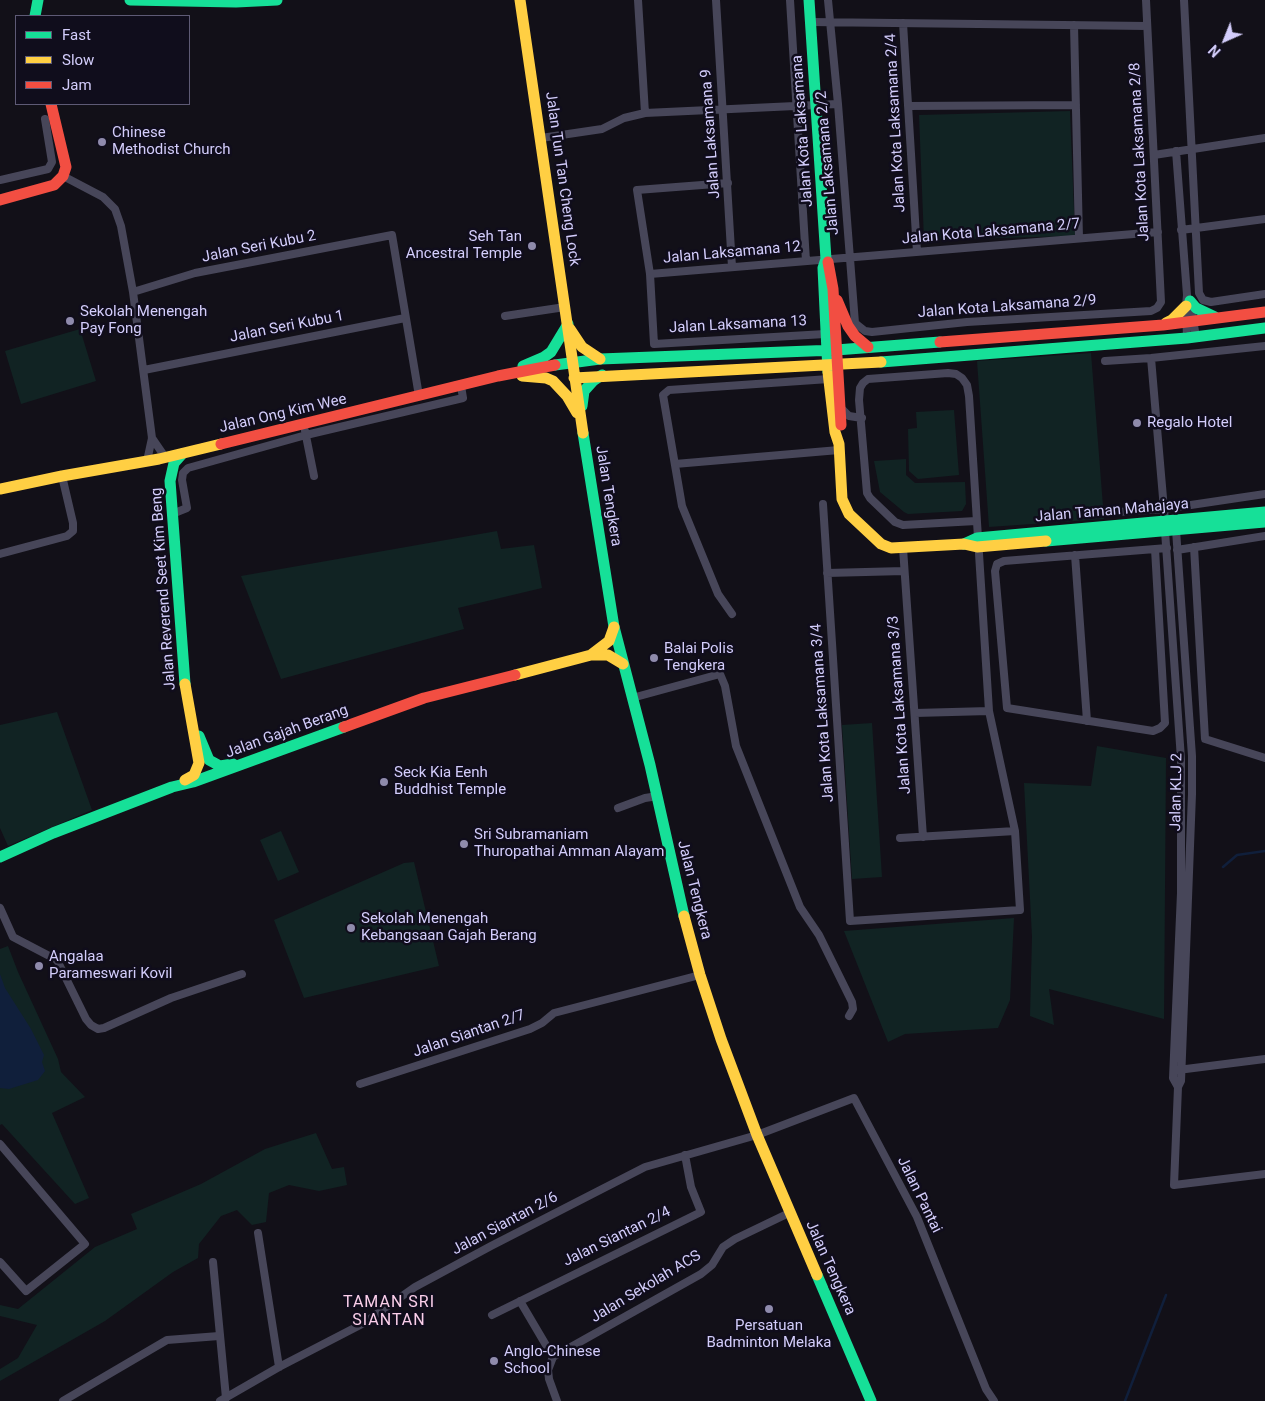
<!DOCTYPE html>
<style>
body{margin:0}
#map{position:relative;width:1265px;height:1401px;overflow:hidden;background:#121018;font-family:Roboto,sans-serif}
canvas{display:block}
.legend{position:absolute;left:15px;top:15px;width:175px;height:90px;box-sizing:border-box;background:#100d1c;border:1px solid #5e5a75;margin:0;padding:6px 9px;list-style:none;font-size:15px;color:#d3cdfb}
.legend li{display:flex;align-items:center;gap:10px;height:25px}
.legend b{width:25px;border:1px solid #5e5a75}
.north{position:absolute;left:1200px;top:15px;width:50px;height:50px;-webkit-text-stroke:4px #100d1c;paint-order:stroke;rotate:224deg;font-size:14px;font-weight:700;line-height:20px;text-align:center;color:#d3cdfb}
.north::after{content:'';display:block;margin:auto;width:18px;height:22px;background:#d3cdfb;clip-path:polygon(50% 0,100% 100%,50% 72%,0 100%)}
</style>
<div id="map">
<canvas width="1265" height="1401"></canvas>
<ul class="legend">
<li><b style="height:6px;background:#16e098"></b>Fast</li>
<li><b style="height:6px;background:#ffcf43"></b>Slow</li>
<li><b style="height:6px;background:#f24e42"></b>Jam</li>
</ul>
<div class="north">N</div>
</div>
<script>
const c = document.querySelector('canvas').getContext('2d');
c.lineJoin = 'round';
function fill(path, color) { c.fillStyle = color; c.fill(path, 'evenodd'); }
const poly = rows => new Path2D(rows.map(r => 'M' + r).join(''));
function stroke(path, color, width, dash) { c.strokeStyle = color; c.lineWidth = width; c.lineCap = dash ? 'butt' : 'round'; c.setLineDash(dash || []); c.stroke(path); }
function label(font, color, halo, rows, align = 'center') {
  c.font = font + ' Roboto,sans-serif'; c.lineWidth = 5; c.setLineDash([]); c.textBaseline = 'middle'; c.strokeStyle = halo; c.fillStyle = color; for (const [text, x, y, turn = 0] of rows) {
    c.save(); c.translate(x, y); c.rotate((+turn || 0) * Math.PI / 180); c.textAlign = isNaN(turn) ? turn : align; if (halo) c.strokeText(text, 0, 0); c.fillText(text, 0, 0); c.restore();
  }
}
fill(poly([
 [1070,111,1075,236,924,240,919,115],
 [80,329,96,381,21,404,5,351],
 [1091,353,1104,519,989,527,977,361],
 [954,410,959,475,918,479,909,471,908,429,917,428,916,412],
 [906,459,906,475,915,483,965,482,966,504,962,511,908,514,904,512,880,492,874,461],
 [497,531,501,549,534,545,542,588,458,608,464,629,281,679,241,576],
 [57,712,92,810,8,846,0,828,0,725],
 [872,723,882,877,852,879,842,725],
 [1097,746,1166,758,1164,1019,1049,989,1054,1025,1030,1016,1032,937,1024,783,1091,786],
 [281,831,299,872,278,881,260,840],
 [414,862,439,966,304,998,274,920,404,863],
 [1014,918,1010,1000,998,1028,905,1034,888,1042,844,931],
 [8,946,18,972,58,1059,61,1072,85,1097,52,1113,89,1198,75,1204,2,1124,0,1125,0,949],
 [316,1133,332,1169,344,1167,347,1185,319,1191,289,1185,269,1193,266,1222,252,1225,237,1210,221,1216,199,1244,198,1258,173,1272,105,1321,0,1381,0,1369,18,1358,37,1325,0,1316,0,1305,18,1309,95,1247,137,1229,131,1214,201,1184,265,1149]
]), '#112323');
fill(poly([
 [0,974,5,988,31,1029,44,1055,42,1062,45,1071,38,1080,9,1089,0,1088]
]), '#101f3b');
stroke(poly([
 [1223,867,1237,855,1265,851],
 [1125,1401,1166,1295]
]), '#101f3b', 2.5);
stroke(poly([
 [638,0,645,113],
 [716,0,732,267],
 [790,0,806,261],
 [828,0,838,104,855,323,865,331,872,332,967,322,1151,311,1157,308,1161,302,1146,0],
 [1184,0,1199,293,1203,300,1211,302,1265,294],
 [810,22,1147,26],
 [903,23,917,252],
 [1074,25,1079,238],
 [908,106,1076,105],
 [541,138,602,129,624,118,645,113,838,104],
 [1176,151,1187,295,1186,306,1187,338],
 [1154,155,1265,138],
 [63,176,103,197,115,209,121,226,133,292,152,438,147,461],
 [0,180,48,169,52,162,45,119],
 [728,183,637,190,650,274,654,344,825,334],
 [1181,230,1265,219],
 [650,274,1158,232],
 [133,292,195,273,392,235,419,396],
 [1190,302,1196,337],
 [505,316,565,307],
 [1151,358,1165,521],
 [1105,361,1151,358,1265,346],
 [144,370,405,318],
 [841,408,849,416,862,418],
 [305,431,314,476],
 [152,438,165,457],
 [675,464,839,450],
 [823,504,850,921,1020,910,1015,831,989,711,969,396,967,385,962,378,956,374,948,373,868,379,863,383,860,388,859,400,867,493,870,498,895,522,903,525,976,521],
 [1118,512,1164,509,1265,494],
 [172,514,187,508,182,480,183,473,188,468,306,435,463,398,461,386],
 [1168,527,1165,531,1181,759,1181,893,1173,1078,1178,1087],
 [1172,528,1176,530,1192,756,1192,794,1181,1081,1178,1087,1174,1185,1265,1174],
 [1194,547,1205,739,1265,758],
 [903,548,923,837],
 [1155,549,1165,723,1160,728,1153,731,1007,708,995,571,997,564,1004,561,1155,549,1167,548],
 [1177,550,1265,536],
 [0,554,67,536,73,531,73,523,62,476],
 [1075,555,1087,721],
 [827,573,904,571],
 [732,614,718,594,682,506,663,395,669,390,829,379],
 [632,698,720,674,725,686,736,746,800,907,819,935,852,1002,853,1009,849,1016],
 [915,713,989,711],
 [618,808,645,798,658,796],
 [900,838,1015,831],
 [0,908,13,937,57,960,86,1019,91,1025,98,1029,104,1028,171,998,242,974],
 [1178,1070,1265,1059],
 [360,1084,530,1029,542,1023,554,1013,700,975],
 [0,1144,85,1244,26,1291,0,1262],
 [258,1233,279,1367],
 [213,1262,226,1398],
 [520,1301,553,1357],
 [492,1315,701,1212,691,1187,685,1155],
 [63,1401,167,1340,219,1336],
 [220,1401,279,1367,364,1323,415,1287,491,1246,645,1167,757,1135,854,1098,917,1217,986,1389,994,1401],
 [557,1401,549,1379,548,1370,553,1357,701,1274,712,1265,723,1247,735,1239,789,1213]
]), '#474659', 8);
stroke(poly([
 [130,0,236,2,277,0],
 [809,0,826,259,823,268,828,372],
 [35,16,38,0],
 [1190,301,1196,308,1215,317],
 [881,362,1187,338,1265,328],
 [555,365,600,359,836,350,940,342],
 [523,366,544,357,551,352,568,324],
 [582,406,584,391,593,381,602,375],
 [583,433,614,627,650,765,684,916],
 [182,454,174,463,170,481,185,684],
 [1046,541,1265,522],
 [964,544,977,538,1265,512],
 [199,736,209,760,220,766,233,764],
 [0,857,53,833,172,787,193,782,344,727],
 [817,1275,871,1401]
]), '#16e098', 11);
stroke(poly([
 [520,0,583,433],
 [1166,323,1172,320,1186,306],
 [570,329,582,347,600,359],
 [828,372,835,432,839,444,842,499,849,514,881,544,891,548,964,544,977,547,1046,541],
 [522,376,546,378,553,381,567,396,577,413],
 [574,378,881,362],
 [0,489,62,476,159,459,221,444],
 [592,654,609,641,614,627],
 [515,675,591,655,608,655,623,664],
 [185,684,199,763,194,775,185,780],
 [684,916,700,975,721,1039,757,1135,817,1275]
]), '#ffcf43', 11);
stroke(poly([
 [0,200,54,185,63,176,66,167,51,104],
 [828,262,833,289,841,425],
 [837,300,848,326,855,336,868,347],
 [940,342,1163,325,1265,312],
 [221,444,498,376,555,365],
 [344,727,424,698,515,675]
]), '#f24e42', 11);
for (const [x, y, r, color] of [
 [102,142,5,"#8f8bac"],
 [532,246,5,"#8f8bac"],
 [70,321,5,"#8f8bac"],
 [1137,423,5,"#8f8bac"],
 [654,658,5,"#8f8bac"],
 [384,782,5,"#8f8bac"],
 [464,844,5,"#8f8bac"],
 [351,928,5,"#8f8bac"],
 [39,966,5,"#8f8bac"],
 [769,1309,5,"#8f8bac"],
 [494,1361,5,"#8f8bac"]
]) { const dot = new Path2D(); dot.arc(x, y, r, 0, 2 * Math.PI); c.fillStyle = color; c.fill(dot); stroke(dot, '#100d1c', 2); }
label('15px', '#d3cdfb', '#100d1c', [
 ["Jalan Kota Laksamana 2/4",896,123,-93],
 ["Jalan Kota Laksamana",803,131,-94],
 ["Jalan Laksamana 9",711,134,-94],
 ["Jalan Kota Laksamana 2/8",1140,152,-93],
 ["Jalan Laksamana 2/2",828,163,-95],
 ["Jalan Tun Tan Cheng Lock",562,179,82],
 ["Jalan Kota Laksamana 2/7",991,232,-5],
 ["Jalan Seri Kubu 2",259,247,-11],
 ["Jalan Laksamana 12",732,253,-5],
 ["Jalan Kota Laksamana 2/9",1007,307,-4],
 ["Jalan Laksamana 13",738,325,-3],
 ["Jalan Seri Kubu 1",287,327,-11],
 ["Jalan Ong Kim Wee",283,414,-13],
 ["Jalan Tengkera",608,496,81],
 ["Jalan Taman Mahajaya",1112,511,-5],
 ["Jalan Reverend Seet Kim Beng",164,589,-94],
 ["Jalan Kota Laksamana 3/3",900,705,-94],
 ["Jalan Kota Laksamana 3/4",823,713,-94],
 ["Jalan Gajah Berang",287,732,-20],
 ["Jalan KLJ 2",1177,792,-89],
 ["Jalan Tengkera",694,890,76],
 ["Jalan Siantan 2/7",469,1034,-19],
 ["Jalan Pantai",919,1195,64],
 ["Jalan Siantan 2/6",505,1224,-28],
 ["Jalan Siantan 2/4",617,1237,-26],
 ["Jalan Tengkera",830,1268,66],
 ["Jalan Sekolah ACS",646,1287,-31]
]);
label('15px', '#d3cdfb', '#100d1c', [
 ["Chinese",112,133],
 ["Methodist Church",112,150],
 ["Seh Tan",522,237,"right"],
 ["Ancestral Temple",522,254,"right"],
 ["Sekolah Menengah",80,312],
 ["Pay Fong",80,329],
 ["Regalo Hotel",1147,423],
 ["Balai Polis",664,649],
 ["Tengkera",664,666],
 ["Seck Kia Eenh",394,773],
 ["Buddhist Temple",394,790],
 ["Sri Subramaniam",474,835],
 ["Thuropathai Amman Alayam",474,852],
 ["Sekolah Menengah",361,919],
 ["Kebangsaan Gajah Berang",361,936],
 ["Angalaa",49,957],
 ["Parameswari Kovil",49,974],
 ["Persatuan",769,1326,"center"],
 ["Badminton Melaka",769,1343,"center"],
 ["Anglo-Chinese",504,1352],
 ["School",504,1369]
], 'left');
c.letterSpacing = '1px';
label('16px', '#fbcfea', '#100d1c', [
 ["TAMAN SRI",389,1303],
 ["SIANTAN",389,1321]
]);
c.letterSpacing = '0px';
</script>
